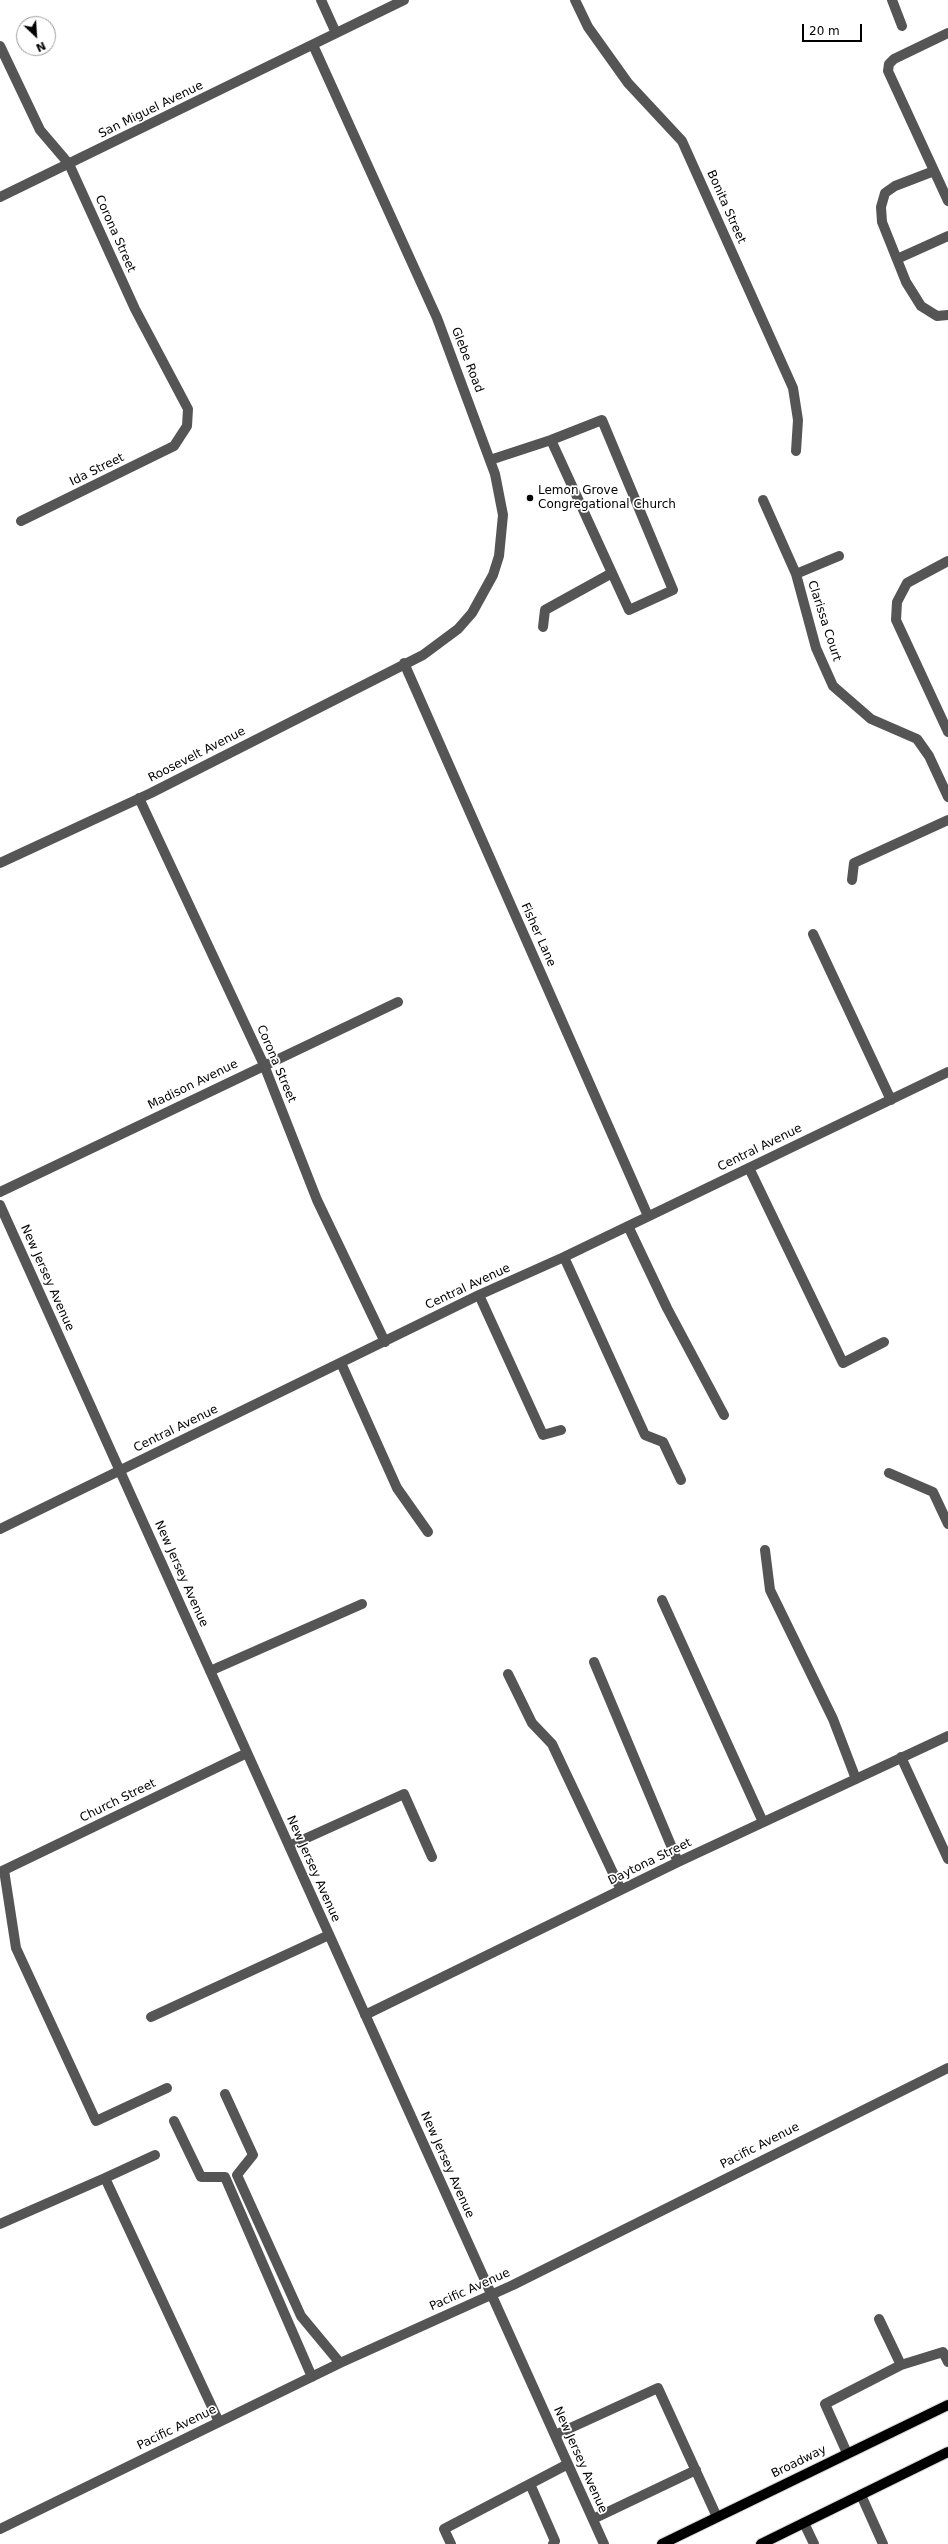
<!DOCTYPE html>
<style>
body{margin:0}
#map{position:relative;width:948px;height:2544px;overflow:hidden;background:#fff;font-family:"DejaVu Sans",sans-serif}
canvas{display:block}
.north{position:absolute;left:16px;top:16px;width:40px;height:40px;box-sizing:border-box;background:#fff;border:1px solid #999;border-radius:50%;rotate:155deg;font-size:11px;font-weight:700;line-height:16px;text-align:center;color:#000}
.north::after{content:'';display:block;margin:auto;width:14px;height:18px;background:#000;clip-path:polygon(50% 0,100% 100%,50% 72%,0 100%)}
.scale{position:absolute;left:802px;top:24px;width:60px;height:18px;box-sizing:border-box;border:2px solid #000;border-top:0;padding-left:5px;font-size:12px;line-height:14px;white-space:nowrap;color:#000;-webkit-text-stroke:3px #fff;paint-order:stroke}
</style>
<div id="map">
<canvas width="948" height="2544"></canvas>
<div class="north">N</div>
<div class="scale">20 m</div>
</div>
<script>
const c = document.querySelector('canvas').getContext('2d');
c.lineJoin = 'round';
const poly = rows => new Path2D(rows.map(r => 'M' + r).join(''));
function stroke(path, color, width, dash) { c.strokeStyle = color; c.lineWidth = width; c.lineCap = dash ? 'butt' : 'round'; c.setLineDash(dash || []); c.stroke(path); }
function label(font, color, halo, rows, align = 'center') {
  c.font = font + ' "DejaVu Sans",sans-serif'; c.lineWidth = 3.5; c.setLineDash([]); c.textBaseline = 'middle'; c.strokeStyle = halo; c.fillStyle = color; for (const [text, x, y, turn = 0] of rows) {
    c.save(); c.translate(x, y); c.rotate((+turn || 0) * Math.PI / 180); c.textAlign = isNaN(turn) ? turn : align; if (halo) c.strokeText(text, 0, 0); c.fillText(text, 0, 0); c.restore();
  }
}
const major = poly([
 [662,2544,948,2405],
 [761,2544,948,2452]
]);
stroke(major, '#dbdbdb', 12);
stroke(poly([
 [321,0,336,33],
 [575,0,588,27,628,83,682,141,793,388,798,420,796,451],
 [892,0,902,26],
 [948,33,894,59,889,64,888,71,948,201],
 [0,46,40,130,69,164,135,309,188,409,187,426,174,446,21,521],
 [934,171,895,186,885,193,881,207,882,222,906,282,921,306,937,316,948,315],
 [0,197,404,0],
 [897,259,948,236],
 [490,460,551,440,602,420,673,590,629,610,551,440],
 [763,500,796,574,816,648,833,686,871,719,917,739,929,756,948,797],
 [948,561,907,583,897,602,896,620,948,732],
 [796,574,839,556],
 [543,627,545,610,612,573],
 [404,663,648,1216],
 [139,798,264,1065,317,1200,385,1342],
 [0,863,151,793,423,655,458,629,472,613,493,575,499,556,503,515,495,474,437,318,313,45],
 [852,880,854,863,948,820],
 [813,934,891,1100],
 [749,1168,843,1363,884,1342],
 [0,1192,398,1002],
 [0,1205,604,2544],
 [628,1226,667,1308,724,1415],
 [564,1257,645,1435,663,1442,681,1480],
 [479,1295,543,1435,561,1430],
 [341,1363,397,1488,428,1532],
 [889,1473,933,1492,948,1524],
 [0,1529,479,1295,564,1257,948,1072],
 [765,1550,770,1590,833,1719,856,1779],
 [662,1600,763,1822],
 [594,1662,678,1862],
 [210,1671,362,1604],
 [508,1674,532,1723,552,1744,621,1890],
 [901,1757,948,1859],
 [289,1846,404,1794,432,1857],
 [4,1870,16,1948,96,2121,167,2088],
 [0,1872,247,1753],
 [365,2015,678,1862,948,1736],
 [151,2017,329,1935],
 [225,2094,253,2155,237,2175,301,2316,340,2363],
 [174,2121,201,2177,225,2177,312,2377],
 [105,2178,155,2155],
 [0,2224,105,2178,219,2422],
 [879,2319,901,2365],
 [555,2435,658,2388,717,2517],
 [847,2453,825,2404,901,2365,943,2352,948,2362],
 [530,2484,555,2541,553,2544],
 [861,2495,883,2544],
 [593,2519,696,2470],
 [804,2523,814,2544],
 [0,2529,340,2363,513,2285,948,2068],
 [451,2544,444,2529,568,2464]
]), '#555', 10);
stroke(major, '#000', 10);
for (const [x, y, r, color] of [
 [530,498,4,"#000"]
]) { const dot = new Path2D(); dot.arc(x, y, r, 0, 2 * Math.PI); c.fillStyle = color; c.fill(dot); stroke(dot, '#fff', 1.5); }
label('12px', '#000', '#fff', [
 ["San Miguel Avenue",151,110,-26],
 ["Bonita Street",726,207,66],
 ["Corona Street",115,234,66],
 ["Glebe Road",467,360,69],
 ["Ida Street",97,470,-26],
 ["Clarissa Court",824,621,72],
 ["Roosevelt Avenue",197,755,-27],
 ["Fisher Lane",538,935,66],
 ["Corona Street",276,1064,67],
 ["Madison Avenue",193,1085,-26],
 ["Central Avenue",760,1148,-26],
 ["New Jersey Avenue",47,1278,66],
 ["Central Avenue",468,1287,-25],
 ["Central Avenue",176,1429,-26],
 ["New Jersey Avenue",181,1574,66],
 ["Church Street",118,1801,-26],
 ["Daytona Street",650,1862,-26],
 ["New Jersey Avenue",313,1869,66],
 ["Pacific Avenue",760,2146,-27],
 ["New Jersey Avenue",447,2165,66],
 ["Pacific Avenue",470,2290,-24],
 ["Pacific Avenue",177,2428,-26],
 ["New Jersey Avenue",580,2460,66],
 ["Broadway",799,2462,-26]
]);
label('12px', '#000', '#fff', [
 ["Lemon Grove",538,491],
 ["Congregational Church",538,505]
], 'left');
</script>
